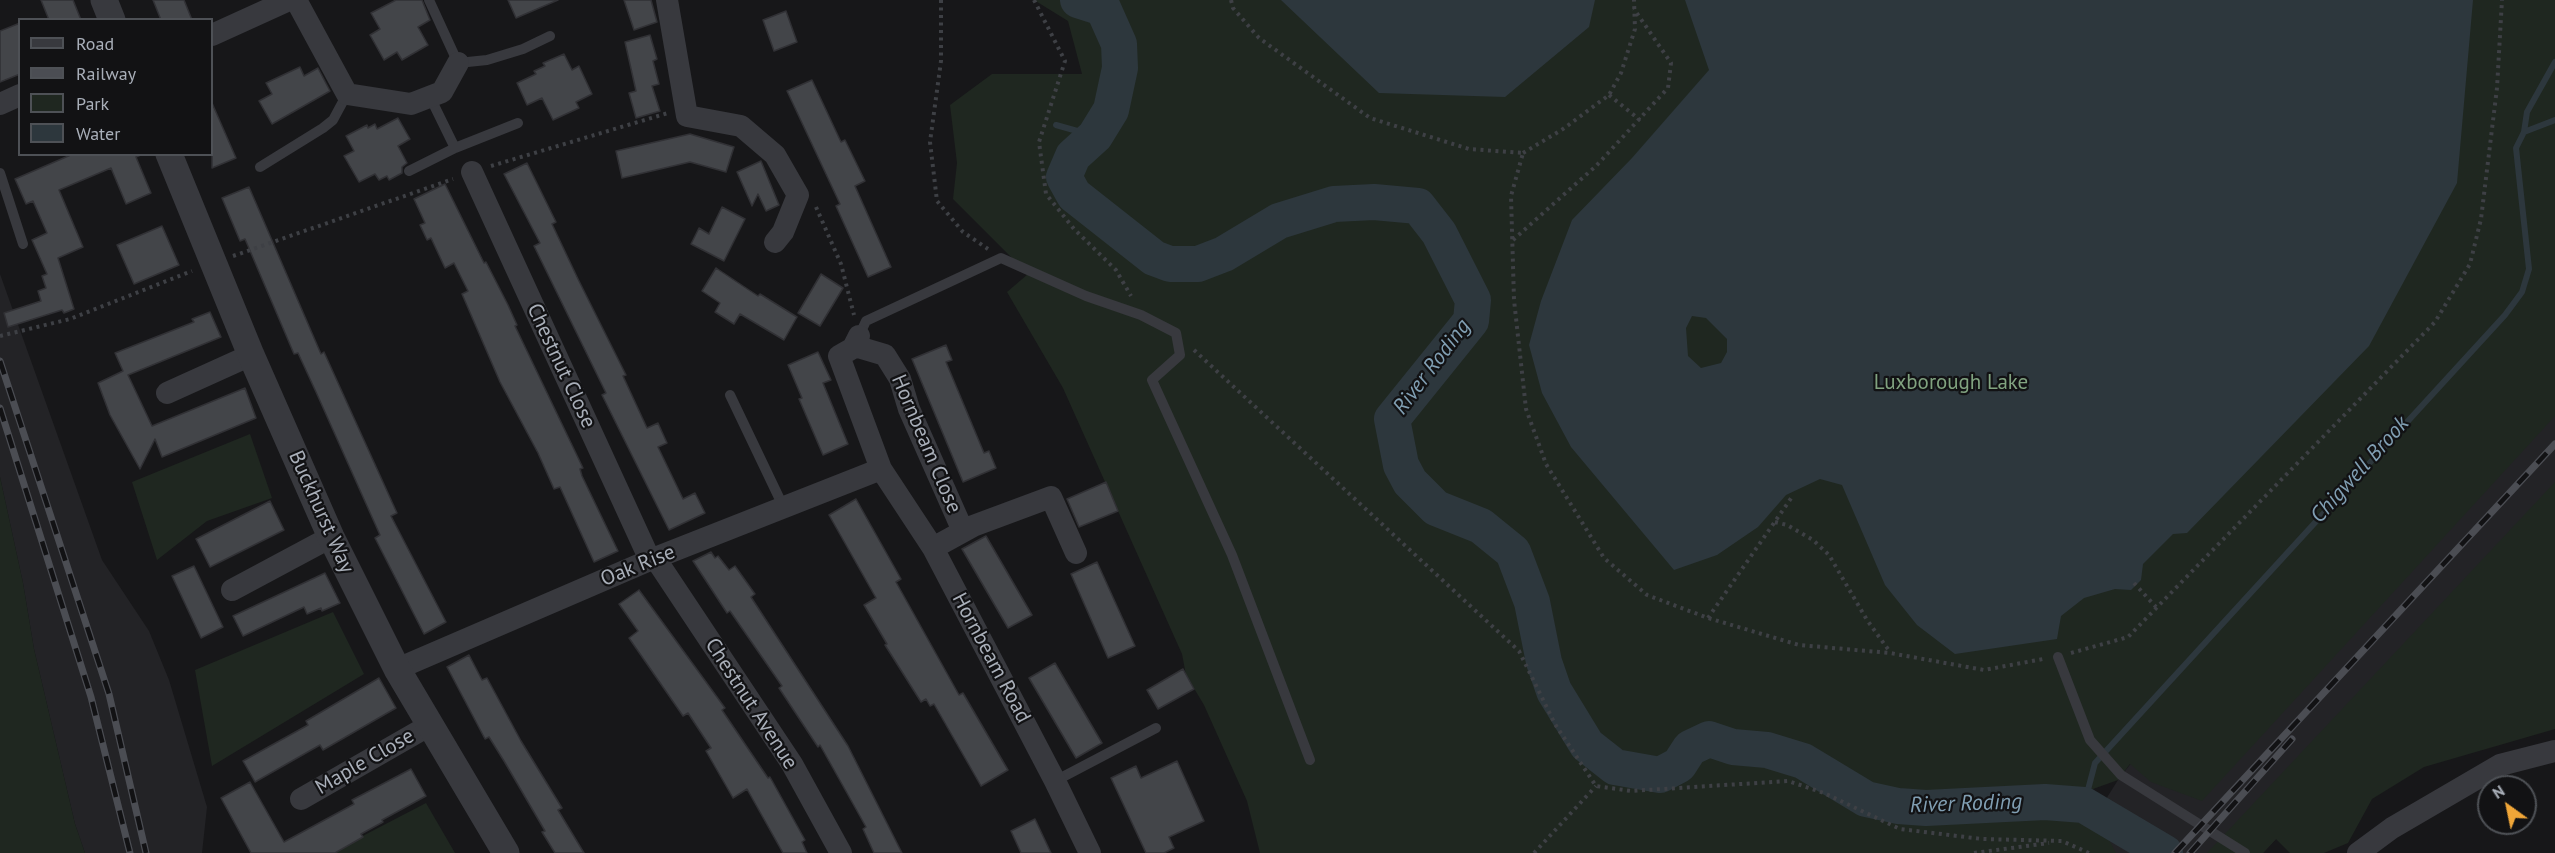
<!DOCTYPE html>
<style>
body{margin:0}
#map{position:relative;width:2555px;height:853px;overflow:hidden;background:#171719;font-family:"PT Sans",sans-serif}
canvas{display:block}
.legend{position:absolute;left:18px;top:18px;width:195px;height:138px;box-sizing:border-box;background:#121214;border:2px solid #4e5156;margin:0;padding:8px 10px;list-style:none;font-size:18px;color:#a9afb9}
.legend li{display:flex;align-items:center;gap:12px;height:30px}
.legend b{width:30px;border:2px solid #4e5156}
.north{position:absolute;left:2477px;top:775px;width:60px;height:60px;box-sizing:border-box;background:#121214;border:2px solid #4e5156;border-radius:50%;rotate:327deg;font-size:16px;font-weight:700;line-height:24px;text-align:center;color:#a9afb9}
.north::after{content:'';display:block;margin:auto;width:21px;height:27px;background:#f0a638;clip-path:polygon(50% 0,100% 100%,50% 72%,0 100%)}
</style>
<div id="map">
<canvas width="2555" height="853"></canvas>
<ul class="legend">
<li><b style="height:8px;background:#38393e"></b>Road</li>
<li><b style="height:8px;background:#4b4d53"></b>Railway</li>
<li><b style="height:16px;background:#1f2720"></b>Park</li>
<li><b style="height:16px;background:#2d373d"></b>Water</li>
</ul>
<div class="north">N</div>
</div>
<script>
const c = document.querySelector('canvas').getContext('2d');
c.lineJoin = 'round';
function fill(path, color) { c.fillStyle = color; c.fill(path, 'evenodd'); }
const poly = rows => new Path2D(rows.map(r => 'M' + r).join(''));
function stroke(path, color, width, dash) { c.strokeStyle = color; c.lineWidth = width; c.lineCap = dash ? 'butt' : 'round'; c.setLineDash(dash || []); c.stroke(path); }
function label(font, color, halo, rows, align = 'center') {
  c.font = font + ' "PT Sans",sans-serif'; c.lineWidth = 4.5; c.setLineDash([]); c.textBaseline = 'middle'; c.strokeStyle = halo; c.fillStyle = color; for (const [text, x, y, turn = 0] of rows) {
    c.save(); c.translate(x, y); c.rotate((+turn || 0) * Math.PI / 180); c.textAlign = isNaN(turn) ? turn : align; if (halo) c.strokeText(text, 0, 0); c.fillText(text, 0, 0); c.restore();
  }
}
fill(poly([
 [0,274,102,560,149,631,169,680,207,807,202,853,85,853,75,824,34,649,23,583,0,477],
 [2555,302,2555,612,2276,839,2263,853,2072,853,2118,780,2188,690]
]), '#232326');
fill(poly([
 [1034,0,2555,0,2555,416,2202,801,2151,782,2130,764,2118,780,2093,789,2088,798,2116,853,1260,853,1247,801,1204,705,1186,675,1182,654,1063,388,1007,292,1028,274,953,199,957,163,950,105,992,74,1082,74,1068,21],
 [250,434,272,498,207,521,157,560,132,482],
 [0,477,23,583,34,649,75,824,85,853,0,853],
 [2555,482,2555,729,2424,767,2372,799,2348,843,2324,853,2290,853,2276,839,2263,853,2207,853],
 [333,612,364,674,212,766,195,670],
 [426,803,455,853,330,853]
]), '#1f2720');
fill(poly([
 [1281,0,1595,0,1589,27,1505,97,1379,93],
 [1685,0,2473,0,2457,183,2369,346,2187,533,2173,534,2143,564,2141,580,2131,590,2115,589,2084,598,2061,616,2057,639,1955,654,1917,625,1885,585,1842,485,1820,479,1786,495,1758,527,1717,555,1674,570,1571,447,1542,393,1529,345,1541,301,1572,220,1632,158,1709,70],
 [1692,316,1706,318,1727,339,1727,352,1721,363,1701,368,1688,356,1686,328]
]), '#2d373d');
stroke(poly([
 [1056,125,1095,136],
 [2524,132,2527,112,2555,62],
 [2084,805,2095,763,2505,315,2522,292,2529,269,2516,148,2524,132,2555,120]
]), '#2d373d', 6);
stroke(poly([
 [1078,0,1103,8,1119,44,1120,68,1111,110,1095,136,1073,156,1064,177,1074,195,1154,258,1170,264,1198,264,1224,254,1279,221,1334,204,1374,202,1418,206,1439,233,1473,300,1471,321,1392,419,1401,465,1410,482,1436,508,1481,526,1513,552,1532,602,1544,662,1554,691,1587,745,1615,767,1660,775,1679,765,1690,748,1709,739,1733,747,1767,750,1803,761,1866,799,1898,806,1926,808,2045,802,2084,805,2165,853]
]), '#2d373d', 36);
const building = poly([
 [41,0,73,0,81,20,49,20,41,0],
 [153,0,184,0,192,20,161,20,153,0],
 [396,0,422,0,430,20,418,27,428,45,402,60,397,52,384,60,370,35,380,29,371,13,396,0],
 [508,0,558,0,516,18,508,0],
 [624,0,651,0,657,22,634,30,624,0],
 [786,11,797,42,774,51,763,20,786,11],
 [20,23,20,74,0,82,0,31,20,23],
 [650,35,657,59,653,61,659,84,652,86,660,111,636,118,629,93,636,91,625,42,650,35],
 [564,54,572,70,579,66,592,94,576,102,579,108,553,120,542,98,527,105,517,83,536,74,534,71,545,66,543,63,564,54],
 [300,67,304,76,318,68,330,91,272,124,259,101,272,94,266,83,300,67],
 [812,80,841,142,845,140,865,181,855,186,891,267,868,277,836,206,840,204,787,91,812,80],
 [212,103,236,158,212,168,212,103],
 [398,118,410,139,398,146,407,163,402,167,402,173,389,180,387,176,379,180,375,174,359,182,344,156,354,151,346,136,367,125,368,128,375,124,377,129,398,118],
 [690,134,734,147,726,172,690,162,622,178,616,151,690,134],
 [73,154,143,154,136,157,151,193,126,204,111,168,59,190,83,247,58,258,74,309,64,313,62,310,8,327,4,313,41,301,38,291,46,288,42,276,47,274,32,240,47,233,33,201,26,204,15,179,73,154],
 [761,161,779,205,766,211,758,194,752,206,737,172,761,161],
 [527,163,556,222,552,224,578,279,626,375,623,376,647,428,658,423,667,443,658,447,683,499,695,493,705,513,669,530,602,395,606,393,534,246,540,243,504,174,527,163],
 [445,184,484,263,486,262,508,305,517,325,515,326,583,468,580,469,582,476,618,551,594,562,560,487,554,489,538,453,500,382,462,294,468,291,454,263,445,268,431,238,427,240,420,225,425,223,414,199,445,184],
 [249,187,321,354,324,352,397,513,391,516,446,622,424,634,375,538,380,535,316,392,298,353,294,354,245,239,240,241,222,198,249,187],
 [722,207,745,219,724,261,691,244,699,228,709,234,722,207],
 [162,226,179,265,134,284,117,245,162,226],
 [716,268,758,296,760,294,797,317,784,340,740,314,734,324,715,312,720,303,702,291,716,268],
 [821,274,843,288,820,326,798,313,821,274],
 [210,312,221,337,128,375,152,426,245,388,256,418,162,457,155,439,140,469,110,415,98,383,123,371,115,353,194,322,192,319,210,312],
 [946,345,952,360,946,362,984,453,989,451,996,468,963,482,912,359,946,345],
 [818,352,831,380,823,383,848,444,823,455,799,399,802,398,788,365,818,352],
 [1106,482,1118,511,1079,527,1067,499,1106,482],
 [856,499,901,579,896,582,949,677,959,695,963,693,1008,770,981,786,934,704,930,706,926,699,921,702,885,645,887,644,864,605,876,598,829,515,856,499],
 [270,501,284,530,210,567,196,539,270,501],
 [986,536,1032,615,1008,628,962,549,986,536],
 [711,552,715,558,718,556,729,570,735,566,755,594,751,597,848,746,902,853,874,853,863,829,866,827,820,745,818,747,779,688,782,686,730,611,727,613,693,561,711,552],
 [1097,562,1135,646,1108,658,1071,574,1097,562],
 [194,566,223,627,201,638,172,576,194,566],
 [325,573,340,603,322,611,321,608,307,614,304,607,243,636,233,616,325,573],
 [639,590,725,708,722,710,768,778,770,777,805,840,802,842,807,853,783,853,747,789,733,798,706,751,711,748,688,713,683,716,629,638,638,631,619,604,639,590],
 [469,655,482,680,487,678,521,741,562,808,558,810,584,853,555,853,542,832,545,831,504,761,489,737,485,739,447,667,469,655],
 [1055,663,1102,743,1076,758,1029,678,1055,663],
 [1183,669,1194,689,1158,709,1147,690,1183,669],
 [379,678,396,708,323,750,320,745,255,782,243,761,308,725,306,721,379,678],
 [1177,761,1204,821,1169,837,1174,848,1164,853,1146,853,1111,778,1136,766,1141,778,1177,761],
 [411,769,426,796,382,820,383,822,361,834,363,837,335,853,251,853,221,798,250,782,284,842,354,804,352,800,411,769],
 [1035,819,1051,853,1021,853,1011,831,1035,819]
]);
fill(building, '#434549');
stroke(building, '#313135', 1.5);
stroke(poly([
 [941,0,941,61,930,142,937,201,963,232,988,249],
 [1034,0,1065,61,1039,142,1046,194,1074,229,1116,270,1131,296],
 [1231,0,1233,8,1259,38,1370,118,1469,149,1523,153,1511,196,1514,300,1526,409,1546,464,1604,558,1647,595,1708,618,1799,645,1890,653,1984,670,2043,659],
 [1609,95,1640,120],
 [1523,153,1563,129,1609,95,1621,73,1635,29,1634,0],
 [491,166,668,113],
 [816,207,841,264,854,315],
 [1513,240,1596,166,1668,88,1671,63,1634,9],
 [233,256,453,179],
 [0,336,70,319,192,271],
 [1194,350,1519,651,1555,724,1596,786,1631,791,1788,781,1824,793,1900,829,1982,839,2062,841,2089,853],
 [1775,522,1787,525,1813,540,1829,555,1867,620,1890,652],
 [2134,583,2156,607],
 [1708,618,1792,497],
 [2071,653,2128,637,2435,322,2470,264,2481,219,2497,88,2502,0],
 [1534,853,1596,786],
 [1974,853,2049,843]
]), '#3e4045', 4, [3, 4.5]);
stroke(poly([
 [429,0,458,63,487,60,523,49,550,36],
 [430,97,455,148,518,123],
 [260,167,323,128,333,120,347,94],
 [409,171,455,148],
 [0,173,23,244],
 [859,336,866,321,1001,258,1086,296,1141,315,1176,333,1180,355,1152,380,1232,555,1310,760],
 [730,395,784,508],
 [2058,657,2090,740,2121,775,2245,853],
 [1055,781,1156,728]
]), '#38393e', 10);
stroke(poly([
 [296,0,347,94,411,104,442,92,458,63],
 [667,0,687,116,741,126,775,155,798,195,783,232,775,242],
 [212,35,289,0],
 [0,104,20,95],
 [472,172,650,560],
 [859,336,853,348,839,356,881,469,933,548,1055,781,1090,853],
 [853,348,858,347,885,355,900,379,909,409,963,531],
 [167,393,251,355],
 [933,548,973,526,1051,497,1076,553],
 [655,558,792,764,841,853],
 [232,590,331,537],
 [397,669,650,560,881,469],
 [301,799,430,725],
 [2358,853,2392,828,2500,765,2555,751]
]), '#38393e', 22);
stroke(poly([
 [104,0,112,20],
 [169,154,251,355,331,537,397,669,506,853]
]), '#38393e', 27);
const rail = poly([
 [0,361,109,694,146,853],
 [0,408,91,697,130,853],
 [2175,853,2555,444],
 [2190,853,2292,739]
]);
stroke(rail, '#4b4d53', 7);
stroke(rail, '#121214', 4.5, [14]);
label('21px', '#a9afb9', '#121214', [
 ["Chestnut Close",561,366,65],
 ["Hornbeam Close",926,444,67],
 ["Buckhurst Way",321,512,66],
 ["Oak Rise",638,566,-22],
 ["Hornbeam Road",991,658,62],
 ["Chestnut Avenue",751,704,57],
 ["Maple Close",365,762,-30]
]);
label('21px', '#81a380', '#121214', [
 ["Luxborough Lake",1951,383]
]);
label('italic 22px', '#819fb3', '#121214', [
 ["River Roding",1432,367,-53],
 ["Chigwell Brook",2360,470,-48],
 ["River Roding",1966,804,-2]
]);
</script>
